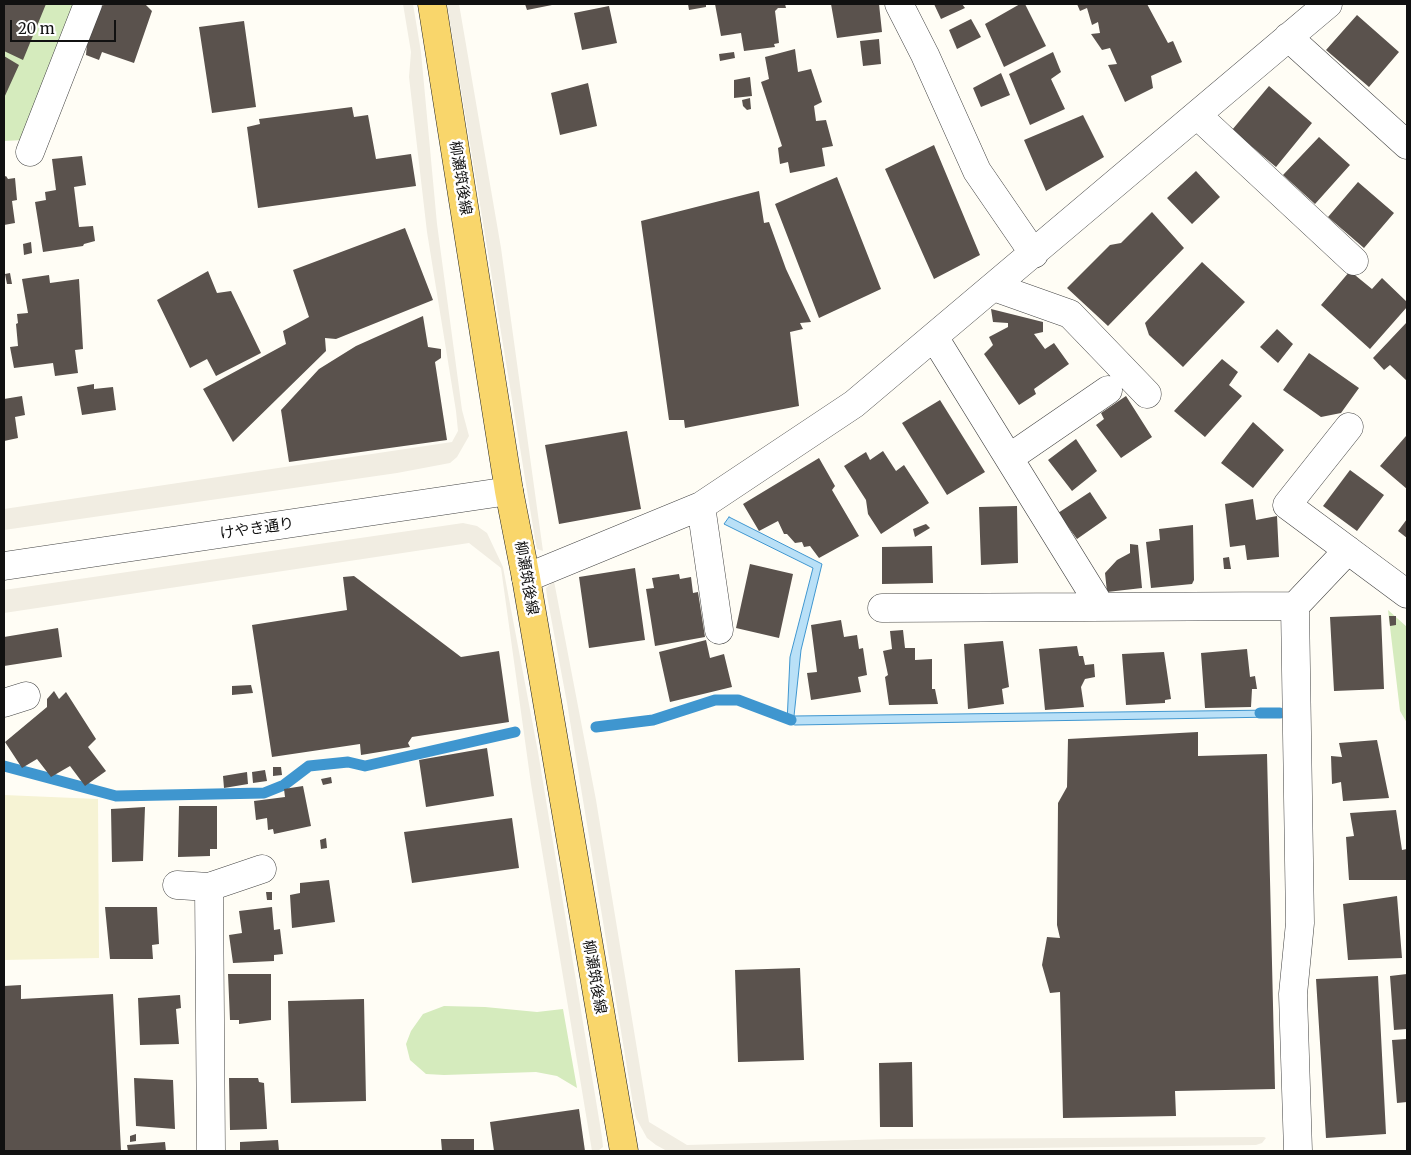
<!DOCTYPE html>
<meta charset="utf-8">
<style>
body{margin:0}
#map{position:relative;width:1411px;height:1155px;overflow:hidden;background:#fffdf5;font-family:Merriweather,serif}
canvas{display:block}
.frame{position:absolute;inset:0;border:5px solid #111;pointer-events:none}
.scale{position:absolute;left:10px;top:20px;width:106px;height:22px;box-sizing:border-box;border:2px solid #111;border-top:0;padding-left:6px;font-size:15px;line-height:18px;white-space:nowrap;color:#111;-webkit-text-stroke:4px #fff;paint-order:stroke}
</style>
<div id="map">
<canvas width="1411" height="1155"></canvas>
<div class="frame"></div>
<div class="scale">20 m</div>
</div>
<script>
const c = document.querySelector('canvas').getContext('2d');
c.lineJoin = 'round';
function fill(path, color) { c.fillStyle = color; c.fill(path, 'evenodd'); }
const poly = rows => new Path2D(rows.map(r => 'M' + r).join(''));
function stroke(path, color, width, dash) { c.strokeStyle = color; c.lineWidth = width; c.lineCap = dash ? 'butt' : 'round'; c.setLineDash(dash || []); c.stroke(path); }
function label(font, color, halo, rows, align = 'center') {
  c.font = font + ' Merriweather,"Noto Sans JP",serif'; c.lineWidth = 5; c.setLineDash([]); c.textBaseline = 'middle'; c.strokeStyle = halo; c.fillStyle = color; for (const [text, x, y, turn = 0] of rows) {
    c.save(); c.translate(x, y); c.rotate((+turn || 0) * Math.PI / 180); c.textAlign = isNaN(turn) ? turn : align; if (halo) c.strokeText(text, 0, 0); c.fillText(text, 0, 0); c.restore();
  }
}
fill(poly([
 [4,795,98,799,99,958,4,960]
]), '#f6f3d4');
fill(poly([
 [4,4,79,4,24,140,4,141],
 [1388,610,1407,627,1407,723,1400,711],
 [444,1006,485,1007,537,1012,563,1009,577,1088,557,1076,536,1072,444,1075,426,1074,410,1060,406,1044,411,1031,423,1014]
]), '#d5ebbd');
fill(poly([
 [403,4,413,4,421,52,437,224,462,410,469,436,457,457,450,463,397,473,4,530,4,509,452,442,458,431,456,411,427,232,409,77,411,52],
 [447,4,459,4,501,248,543,551,537,549,535,539],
 [463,523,477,526,487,533,503,567,538,752,602,1137,603,1147,598,1151,592,1151,531,784,501,568,469,543,4,613,4,590],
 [554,581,596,800,649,1122,687,1145,890,1139,1264,1137,1266,1138,1262,1143,1256,1145,803,1151,667,1151,656,1145,647,1138,636,1118,634,1110,567,703,547,596,546,588]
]), '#f1ede2');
const water = poly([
 [729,517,822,564,801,650,794,716,1275,710,1276,717,795,725,787,723,790,657,813,568,724,524,729,517]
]);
fill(water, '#b9e0f7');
stroke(water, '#3f96cf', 1);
stroke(poly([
 [1260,713,1280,713],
 [596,727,653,720,715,700,738,700,791,720],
 [4,766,116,796,264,793,284,785,309,766,348,762,365,766,515,732]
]), '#3f96cf', 11);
fill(poly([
 [4,4,46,4,23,60,4,51],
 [106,4,145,4,152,11,134,63,102,52,99,60,86,55,87,43,99,7],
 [525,4,552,4,552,5,527,10],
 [688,4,706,4,706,7,689,10],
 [715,4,785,4,786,8,778,8,775,11,779,43,774,44,775,47,744,51,741,33,721,36],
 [831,4,879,4,882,32,837,38],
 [934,4,962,4,965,8,941,19],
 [1020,4,1025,4,1046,46,1004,67,985,24],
 [1077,4,1147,4,1168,43,1173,41,1182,62,1151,76,1153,88,1125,102,1108,65,1117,64,1110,48,1102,50,1091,34,1100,33,1098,22,1092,25,1087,8,1080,11],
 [609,6,617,43,582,50,574,13],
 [1357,15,1399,52,1369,87,1326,50],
 [971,19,981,37,957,49,949,30],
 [244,21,256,107,212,113,199,27],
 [879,39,881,64,863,66,860,41],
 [795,49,798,72,811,69,822,102,814,106,816,121,826,120,833,146,822,148,825,166,790,173,788,162,780,164,778,148,782,146,761,82,769,79,765,57],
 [734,52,735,58,720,61,719,54],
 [1053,52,1061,72,1051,79,1065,109,1030,125,1009,74],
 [4,56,19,65,4,98],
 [1001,73,1010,95,981,107,973,88],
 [750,77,752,96,734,98,734,80],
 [588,83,597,126,560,135,551,93],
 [1269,86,1312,123,1276,167,1232,130],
 [750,98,751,109,747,110,743,106,742,100],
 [352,107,354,117,368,115,376,159,411,154,416,186,258,208,247,127,260,124,259,119],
 [1083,115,1104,157,1046,191,1024,140],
 [1319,137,1350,165,1315,204,1283,175],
 [934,145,980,255,934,279,885,169],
 [82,156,86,185,74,187,79,227,93,226,95,241,84,244,83,246,43,252,35,202,46,200,45,192,56,190,52,159],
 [1196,171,1220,197,1192,224,1167,198],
 [6,176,8,179,15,178,17,200,12,201,15,223,4,225,4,177],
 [837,177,881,289,819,318,775,204],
 [1358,182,1394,213,1364,248,1328,217],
 [759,191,764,223,769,222,786,269,811,322,800,323,803,329,790,332,799,406,685,428,684,420,669,420,641,221],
 [1152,212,1184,248,1108,326,1067,288,1110,245,1121,243],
 [405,228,433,300,336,339,325,338,326,351,233,442,203,389,286,344,283,331,309,317,293,270],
 [31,242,32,253,24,255,23,244],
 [1202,262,1245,302,1183,367,1149,335,1145,323],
 [208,271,217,293,231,291,261,353,216,376,207,359,190,368,157,300],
 [1350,271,1372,289,1382,278,1407,302,1407,307,1370,349,1321,305],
 [10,273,12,284,7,284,5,274],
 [49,275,50,283,79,279,83,349,75,350,78,373,55,376,53,363,14,368,10,347,18,346,16,324,18,323,17,314,28,313,22,279],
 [991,309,1043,322,1043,332,1034,334,1045,349,1054,343,1069,364,1034,389,1036,394,1019,405,984,354,993,345,989,337,1008,327,1008,323,993,322],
 [423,316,428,347,441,349,441,358,435,362,447,440,289,462,281,410,319,369,356,346],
 [1407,322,1407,381,1390,365,1384,370,1373,358],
 [1277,329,1293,344,1278,363,1260,347],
 [1309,353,1359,388,1341,413,1321,417,1283,390],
 [1222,359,1238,372,1229,385,1242,396,1205,437,1174,411],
 [94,384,94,389,113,387,116,410,82,415,77,387],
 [22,396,25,415,15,417,18,438,4,441,4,399],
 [1126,396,1152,437,1121,458,1096,425,1104,419,1101,413],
 [940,400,985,472,947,495,902,423],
 [1253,422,1284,450,1253,488,1221,463],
 [627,431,641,509,559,524,545,445],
 [1406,436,1407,437,1407,489,1380,466],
 [1076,439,1097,471,1072,491,1048,460],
 [883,451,896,471,904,465,929,503,881,534,868,514,866,500,844,466,866,452,870,460],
 [819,458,835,486,832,490,859,536,819,558,810,546,804,547,802,542,795,543,787,534,784,534,778,521,759,531,743,504],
 [1350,470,1384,495,1357,531,1323,506],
 [1090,492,1107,518,1077,539,1058,513],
 [1253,499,1256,520,1277,516,1279,557,1247,560,1245,545,1230,547,1225,504],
 [1017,506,1018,563,981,565,979,507],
 [1407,519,1407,538,1398,531],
 [926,524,930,528,915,537,913,529],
 [1193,525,1194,580,1192,584,1151,588,1146,542,1160,540,1159,529],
 [1130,544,1138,545,1142,588,1107,592,1105,573,1117,560,1130,553],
 [932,546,933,583,882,584,882,547],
 [1229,557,1231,569,1224,569,1223,558],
 [750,564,793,574,779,638,736,628],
 [635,568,645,640,589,648,579,577],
 [679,574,680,579,691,577,693,593,698,592,705,637,655,646,646,589,654,588,652,578],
 [354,576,461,657,499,651,509,722,412,737,408,743,410,747,361,755,360,744,272,757,252,625,347,610,343,577],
 [1381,615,1384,689,1334,691,1330,617],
 [1389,616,1396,616,1396,625,1390,626],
 [841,620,844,637,857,635,859,649,863,648,867,675,858,677,861,692,811,700,807,673,817,672,811,625],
 [58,628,62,657,4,666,4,637],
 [903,630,905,648,915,648,915,660,932,659,932,689,935,689,938,704,889,705,885,677,888,675,883,651,892,649,890,631],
 [706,640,710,658,724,654,732,687,670,702,659,652],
 [1003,641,1009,687,1002,689,1004,704,968,709,964,644],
 [1077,646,1079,656,1083,656,1085,665,1094,664,1095,677,1085,679,1081,687,1084,707,1045,710,1039,649],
 [1247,649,1250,677,1255,676,1257,689,1252,689,1251,707,1205,708,1201,653],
 [1164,652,1171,699,1165,700,1165,703,1126,705,1122,654],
 [251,685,253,693,232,695,232,686],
 [54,691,59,699,66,692,96,739,88,747,106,771,85,786,70,766,51,777,37,759,22,768,5,742,47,707,47,699],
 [1198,732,1198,756,1267,754,1275,1089,1175,1091,1176,1116,1063,1118,1060,992,1050,993,1042,965,1047,937,1060,938,1057,925,1058,803,1067,787,1068,739],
 [1377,740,1389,798,1343,801,1341,782,1332,784,1331,756,1342,757,1339,743],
 [487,748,494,796,426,807,419,760],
 [273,767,281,767,282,775,273,776],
 [265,770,267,781,253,783,252,772],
 [247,772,248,784,224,788,223,776],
 [331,777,332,783,323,785,321,779],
 [303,786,311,826,274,834,273,829,268,830,267,818,256,820,254,801,285,797,284,789],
 [179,806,217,806,217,849,210,849,210,856,178,857],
 [145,807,143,861,112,862,111,809],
 [1396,810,1402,850,1407,849,1407,880,1349,880,1346,837,1354,836,1350,813],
 [512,818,519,868,412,883,404,832],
 [326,838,327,848,321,849,320,840],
 [329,880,335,922,292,928,290,895,300,893,300,883],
 [266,892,272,892,272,900,267,900],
 [1397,896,1402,958,1348,960,1343,904],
 [105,907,157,907,159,944,152,945,153,959,110,959],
 [272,907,274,930,280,929,283,954,274,955,274,961,233,963,229,935,242,933,239,911],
 [800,968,804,1060,738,1062,735,970],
 [228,974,271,974,271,1020,239,1024,239,1020,230,1020],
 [1407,974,1407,1029,1394,1030,1390,976],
 [1378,976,1386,1134,1326,1138,1316,979],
 [21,985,21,999,113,994,121,1151,4,1151,4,986],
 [180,995,181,1008,176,1009,179,1044,140,1045,138,998],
 [364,999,366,1101,291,1103,288,1001],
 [1407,1039,1407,1102,1397,1103,1392,1040],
 [912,1062,913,1127,880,1127,879,1063],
 [134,1078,173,1080,175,1129,136,1126],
 [229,1078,258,1078,259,1082,264,1083,267,1129,230,1130],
 [579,1109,585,1151,494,1151,490,1122],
 [136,1134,136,1141,130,1142,130,1136],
 [441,1139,474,1139,474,1151,442,1151],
 [278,1140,279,1151,240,1151,240,1142],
 [165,1142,166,1151,128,1151,127,1145]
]), '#5a524d');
const minor = poly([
 [899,4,925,55,977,171,1034,254],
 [1288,37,1407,145],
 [1197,115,1354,261],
 [30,152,88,4],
 [994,287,1070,314,1147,394],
 [934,337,1101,607],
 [1349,427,1287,505,1407,594],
 [1009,458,1108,390],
 [701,506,719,630],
 [4,566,509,491],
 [526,578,701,506,854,404,1328,4],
 [1295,606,1348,550],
 [882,608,1295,606,1300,923,1293,994,1298,1151],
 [4,703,26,696],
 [177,885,209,887,262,869],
 [209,887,211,1151]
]);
const major = poly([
 [432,4,509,491,526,578,624,1151]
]);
stroke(minor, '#444', 29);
stroke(major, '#222', 29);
stroke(minor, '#fff', 28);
stroke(major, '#f9d66b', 28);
label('15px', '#111', '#fff', [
 ["柳瀬筑後線",460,178,81],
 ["けやき通り",257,529,-8],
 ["柳瀬筑後線",526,578,80],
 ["柳瀬筑後線",594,977,80]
]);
</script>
